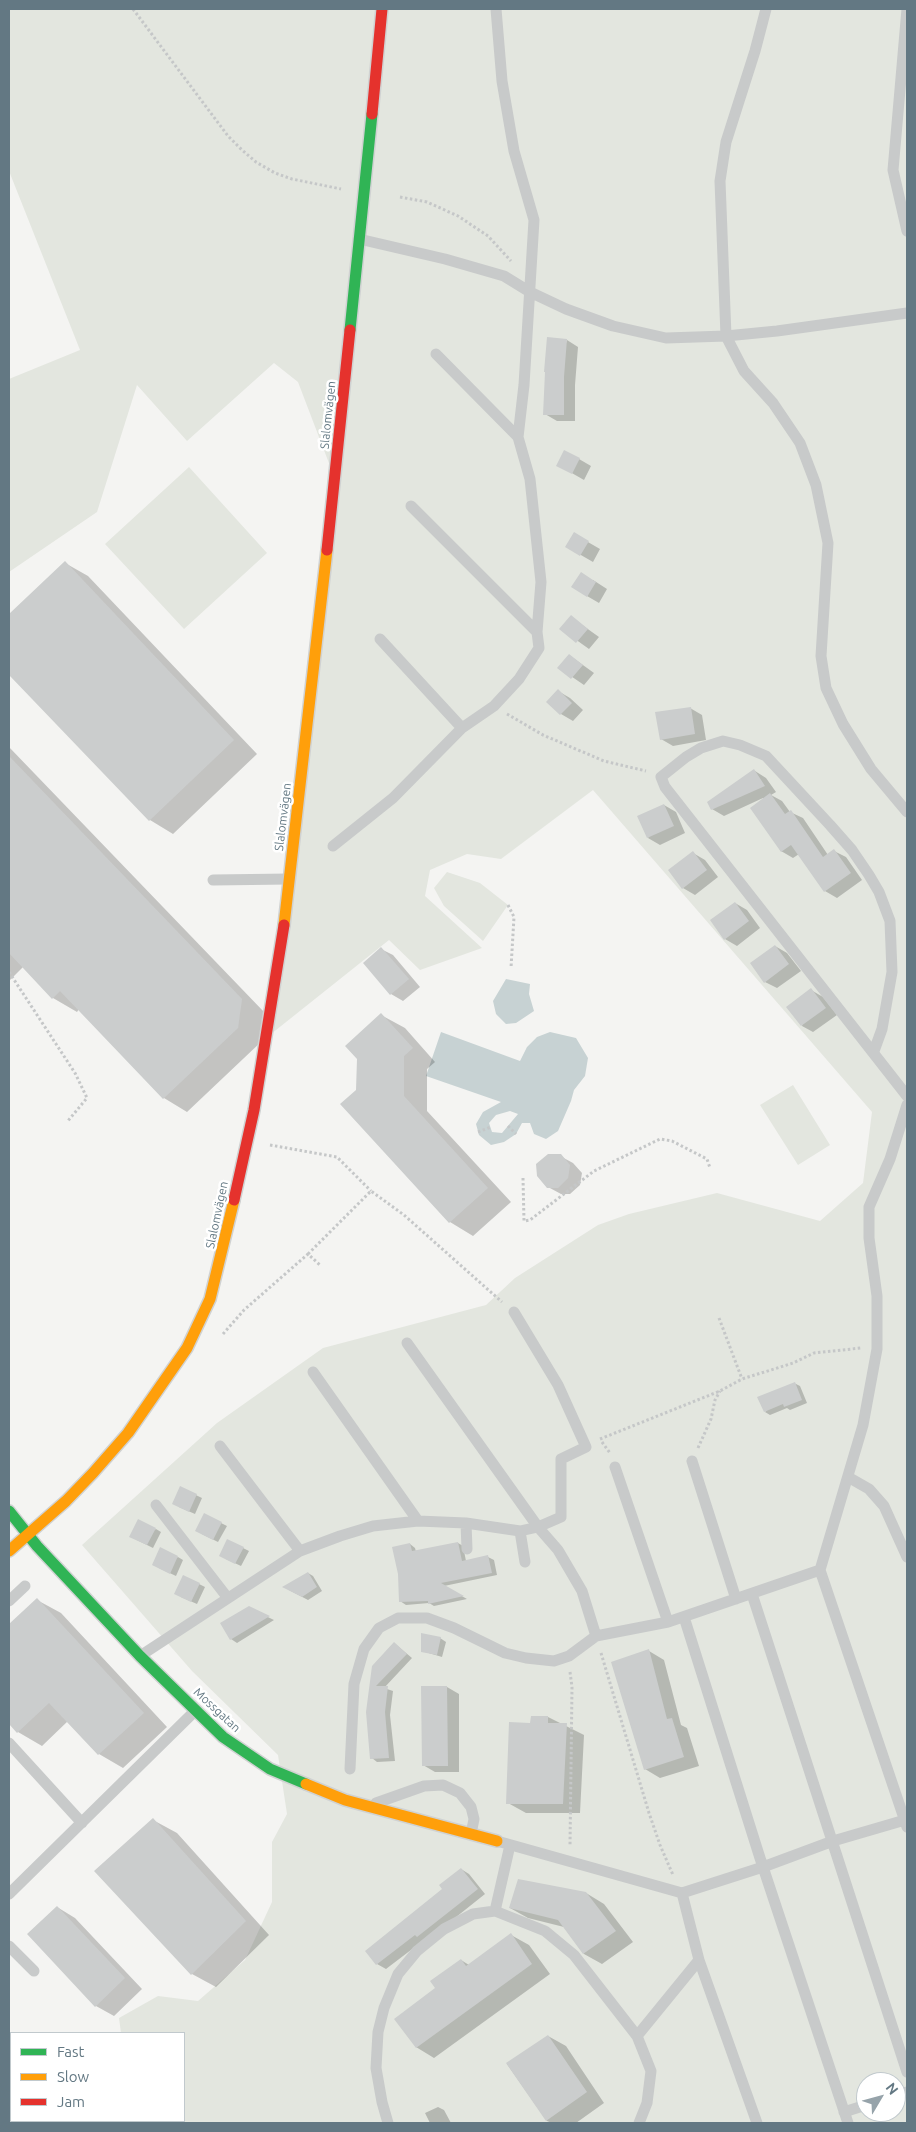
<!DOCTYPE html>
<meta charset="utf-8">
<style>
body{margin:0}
#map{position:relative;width:916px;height:2132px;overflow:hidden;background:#f4f4f2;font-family:Ubuntu,sans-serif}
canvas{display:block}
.frame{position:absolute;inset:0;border:10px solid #637883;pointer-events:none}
.legend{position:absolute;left:10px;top:2032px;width:175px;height:90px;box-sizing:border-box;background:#fff;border:1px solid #c1c9cd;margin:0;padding:6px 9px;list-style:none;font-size:15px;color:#637883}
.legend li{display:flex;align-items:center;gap:10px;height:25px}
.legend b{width:25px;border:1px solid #c1c9cd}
.north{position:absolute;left:856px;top:2072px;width:50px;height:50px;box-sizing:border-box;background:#fff;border:1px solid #c1c9cd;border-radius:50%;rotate:53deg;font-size:14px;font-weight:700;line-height:20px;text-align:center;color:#637883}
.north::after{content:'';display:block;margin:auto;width:18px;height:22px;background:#96a3aa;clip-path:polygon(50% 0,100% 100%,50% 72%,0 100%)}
</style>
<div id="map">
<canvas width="916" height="2132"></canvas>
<div class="frame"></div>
<ul class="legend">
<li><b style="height:6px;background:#30b455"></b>Fast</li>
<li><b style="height:6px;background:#ff9f0a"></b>Slow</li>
<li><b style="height:6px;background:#e5322d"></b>Jam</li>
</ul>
<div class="north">N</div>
</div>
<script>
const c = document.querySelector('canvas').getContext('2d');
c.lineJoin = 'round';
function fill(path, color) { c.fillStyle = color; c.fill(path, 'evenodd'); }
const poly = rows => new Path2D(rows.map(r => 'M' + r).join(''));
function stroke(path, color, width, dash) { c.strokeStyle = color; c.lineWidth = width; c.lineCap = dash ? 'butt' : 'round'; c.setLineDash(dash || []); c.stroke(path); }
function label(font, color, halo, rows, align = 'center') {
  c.font = font + ' Ubuntu,sans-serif'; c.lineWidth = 5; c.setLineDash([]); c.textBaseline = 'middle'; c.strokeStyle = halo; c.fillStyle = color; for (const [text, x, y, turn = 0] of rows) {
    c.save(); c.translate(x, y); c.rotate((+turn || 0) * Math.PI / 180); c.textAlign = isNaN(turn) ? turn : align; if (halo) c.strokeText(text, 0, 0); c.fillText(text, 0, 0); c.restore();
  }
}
fill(poly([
 [9,9,907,9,907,2123,148,2123,146,2121,184,2121,184,2033,121,2033,119,2018,158,1996,198,2001,245,1960,272,1902,272,1842,287,1814,278,1755,192,1671,82,1545,217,1423,323,1348,486,1305,515,1278,598,1225,629,1214,717,1193,820,1221,863,1183,872,1112,593,790,501,859,467,854,430,870,425,896,482,948,420,970,389,940,266,1038,335,479,298,382,274,363,187,441,137,385,97,512,9,572,9,379,80,350,9,171],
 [866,2082,896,2082,896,2112,866,2112],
 [189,467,267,553,184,629,105,544],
 [447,872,480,883,508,905,483,941,444,906,434,888],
 [793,1085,830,1145,798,1165,760,1105]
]), '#e3e6df');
fill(poly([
 [506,979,530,984,529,994,534,1011,516,1023,506,1024,496,1014,493,1001],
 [441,1032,520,1061,527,1047,537,1037,550,1032,576,1038,588,1058,585,1076,574,1090,571,1101,558,1131,546,1139,534,1134,530,1123,522,1123,516,1134,504,1142,491,1145,479,1135,476,1124,483,1112,501,1102,426,1076],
 [510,1111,518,1114,502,1133,492,1132,489,1123,496,1115]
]), '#c7d2d3');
fill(poly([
 [567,340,578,347,575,385,575,421,557,421,545,414],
 [579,459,591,466,584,480,570,472],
 [574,534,600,549,593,562,567,547],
 [65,563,88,576,257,754,173,834,150,820,9,674,9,616],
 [593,580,607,589,599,603,587,596],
 [571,617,599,637,589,649,561,629],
 [569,655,594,673,584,685,559,668],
 [558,691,570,698,583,710,573,721,561,714,548,702],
 [690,708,702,715,706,740,673,746,661,739],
 [9,747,265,1013,262,1041,187,1112,164,1098,79,1009,77,1012,53,998,23,967,9,981],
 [755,771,766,778,776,792,771,795,782,801,790,812,803,818,828,855,834,851,846,857,862,880,837,898,825,891,799,854,793,858,781,851,763,798,724,816,712,809],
 [664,805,676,812,685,833,660,845,648,838],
 [693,853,705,860,718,877,695,895,683,888],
 [735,903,747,910,760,928,737,946,725,939],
 [775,946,787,953,801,971,777,988,765,982],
 [381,949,393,955,420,987,403,1001,391,994],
 [811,990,823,997,837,1015,813,1032,802,1026],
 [381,1015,405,1028,435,1062,427,1069,427,1111,511,1202,473,1236,450,1222,357,1091],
 [560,1156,573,1163,582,1173,580,1185,570,1194,561,1194,548,1187],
 [794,1383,800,1386,807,1403,790,1410,787,1408,770,1415,765,1412],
 [181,1488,202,1498,195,1514,179,1507],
 [221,1523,227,1526,218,1542,202,1534],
 [156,1529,161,1532,153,1548,137,1540],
 [458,1543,463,1546,466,1561,488,1557,494,1560,497,1575,444,1586,467,1599,434,1606,429,1603,406,1605,400,1601,410,1544,415,1548,416,1552],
 [243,1548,249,1551,241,1566,226,1559],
 [178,1557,183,1560,176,1576,159,1568],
 [308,1573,313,1576,322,1591,308,1600,289,1590],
 [183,1576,205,1587,197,1604,181,1597],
 [37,1600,61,1613,167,1727,123,1768,99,1754,68,1721,42,1746,18,1732,9,1722,9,1626],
 [249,1608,274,1620,237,1643,231,1639],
 [440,1638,446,1642,442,1657,422,1651],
 [394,1643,412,1658,384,1688,393,1691,390,1715,395,1761,377,1762,372,1758,373,1666],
 [649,1651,664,1660,681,1725,687,1728,699,1766,660,1778,645,1769],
 [447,1687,459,1694,459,1772,435,1772,423,1765],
 [548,1717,584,1735,580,1813,526,1813,508,1803,531,1724],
 [153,1820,177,1833,269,1935,216,1987,192,1974,96,1871],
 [461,1869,469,1874,485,1894,426,1941,424,1940,386,1969,377,1964,367,1951,444,1889],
 [586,1893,604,1904,633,1942,602,1964,584,1954,564,1927,528,1918,510,1908],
 [57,1907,75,1918,142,1989,114,2016,96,2006],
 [511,1935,529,1945,550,1974,434,2058,416,2047,437,1989,461,1960,469,1965],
 [548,2036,566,2046,604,2103,576,2123,552,2123,547,2121,507,2064],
 [438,2107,444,2110,451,2123,430,2123,425,2113]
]), '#0003');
fill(poly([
 [547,337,567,339,564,377,564,415,543,415,545,372,544,372],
 [564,450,580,458,572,474,556,466],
 [574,532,589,541,580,556,565,547],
 [65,561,234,740,149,821,9,675,9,614],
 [581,572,596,582,587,597,571,587],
 [571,615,588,629,576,643,559,629],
 [569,654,583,665,571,679,557,668],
 [558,689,572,703,560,715,546,702],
 [691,707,695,734,660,740,655,712],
 [9,756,242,999,238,1028,163,1099,60,991,52,999,9,953],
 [754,769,765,786,711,810,707,802],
 [770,793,785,814,791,810,823,857,834,849,851,873,824,892,791,845,781,852,750,808],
 [664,804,674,826,647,838,637,816],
 [693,851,707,870,682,889,668,870],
 [735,902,749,921,724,940,710,920],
 [775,945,789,964,764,983,750,963],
 [381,947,409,979,390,995,363,963],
 [811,988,826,1008,801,1026,786,1007],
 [381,1013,413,1048,404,1056,404,1096,488,1188,449,1223,340,1104,356,1090,357,1059,345,1046],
 [548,1154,561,1154,570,1165,568,1178,558,1188,547,1188,537,1176,536,1164],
 [795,1382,802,1400,784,1407,783,1404,764,1412,757,1397],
 [180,1486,197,1494,189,1512,172,1504],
 [204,1513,222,1522,213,1540,195,1531],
 [138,1519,156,1528,147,1545,129,1537],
 [227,1539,244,1547,235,1564,219,1556],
 [458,1542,462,1561,488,1555,492,1573,441,1583,464,1596,428,1604,428,1601,399,1602,398,1574,392,1547,410,1543,412,1551],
 [160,1547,178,1556,170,1574,152,1565],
 [308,1572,317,1587,302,1597,282,1587],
 [183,1575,200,1583,191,1602,174,1594],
 [37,1598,144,1713,98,1755,49,1703,17,1733,9,1724,9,1624],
 [249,1606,270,1616,230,1640,220,1623],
 [421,1633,441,1637,437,1655,421,1652],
 [394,1642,407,1654,376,1686,388,1686,385,1712,389,1758,370,1759,366,1712,372,1666],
 [649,1649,667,1719,672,1718,684,1757,644,1770,611,1662],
 [421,1686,447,1686,448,1766,422,1766],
 [531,1716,548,1716,548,1723,567,1723,563,1804,506,1804,509,1722,530,1723],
 [153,1818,246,1921,191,1975,94,1871],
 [461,1868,478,1889,417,1937,415,1935,376,1965,365,1951,442,1889,439,1885],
 [518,1879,586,1892,616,1931,583,1954,558,1920,509,1908],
 [57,1906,125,1978,95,2007,27,1934],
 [511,1933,532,1964,416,2048,394,2019,435,1988,430,1981,461,1959,466,1966],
 [548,2035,587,2092,546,2121,506,2063]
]), '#cbcdcd');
const fast = poly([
 [350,330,372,114],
 [9,1511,37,1546,140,1656,223,1737,270,1769,306,1784],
 [9,2041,11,2044]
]);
const slow = poly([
 [284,925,327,550],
 [9,1551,66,1501,93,1473,128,1433,187,1348,210,1299,234,1200],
 [306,1784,345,1800,497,1841],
 [9,2080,11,2082],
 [85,2121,87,2123]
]);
const jam = poly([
 [372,114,382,9],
 [327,550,350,330],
 [234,1200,254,1110,284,925],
 [50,2121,53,2123]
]);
stroke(fast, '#d0d2d2', 14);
stroke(slow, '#d0d2d2', 14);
stroke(jam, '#d0d2d2', 14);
stroke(poly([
 [133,9,228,136,242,150,256,162,275,173,292,179,341,189],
 [400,197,427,202,458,216,488,236,511,261],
 [507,714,543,735,604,761,646,771],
 [508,905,514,917,511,968],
 [9,972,75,1073,87,1098,67,1122],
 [508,1126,516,1134],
 [478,1132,491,1127],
 [270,1145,337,1157,371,1191],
 [523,1178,524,1221,530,1220,594,1171,660,1139,672,1141,707,1159,710,1168],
 [308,1254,371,1191,404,1215,502,1302],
 [719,1318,742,1379],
 [223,1334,244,1310,308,1254,321,1266],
 [600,1439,720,1391,742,1379,793,1363,814,1353,861,1348],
 [602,1442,610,1453],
 [698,1448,711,1419,715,1400,720,1391],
 [601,1653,649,1813,660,1845,673,1875],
 [570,1672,572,1687,570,1845]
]), '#c5c7c8', 3, [2.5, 2.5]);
stroke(poly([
 [766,9,755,51,726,142,720,181,726,336,744,371,773,403,800,443,816,485,828,543,821,656,826,688,843,724,871,769,907,812],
 [907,9,893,170,907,231],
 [359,239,445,259,504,276,530,292,566,309,613,326,666,338,726,336,777,331,907,313],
 [436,354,518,437],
 [411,506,537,632],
 [380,639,462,728],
 [333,846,393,798,462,728,494,706,519,679,539,648,537,632,541,582,530,479,518,437,524,385,534,220,514,151,502,81,496,9],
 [213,880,289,879],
 [874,1051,882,1029,892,972,890,921,879,892,869,875,852,850,830,825,766,756,740,745,723,741,701,748,686,757,661,777,665,787,907,1096],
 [907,1105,890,1159,869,1207,869,1238,877,1296,877,1349,863,1425,820,1570,907,1827],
 [407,1343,538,1527,558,1550,582,1591,596,1636],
 [313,1372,418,1521],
 [220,1446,300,1551],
 [692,1461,736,1599],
 [615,1467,668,1622],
 [848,1477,869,1489,884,1506,907,1557],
 [156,1505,227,1597],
 [466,1523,467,1549],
 [520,1531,525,1562],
 [752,1594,907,2072],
 [9,1601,25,1586],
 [684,1617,760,1858,848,2123],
 [140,1656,300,1551,340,1536,373,1526,418,1521,466,1523,520,1531,538,1527,561,1517,561,1459,586,1447,558,1385,514,1312],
 [9,1743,82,1823],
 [350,1769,354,1684,364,1649,379,1628,398,1618,427,1618,454,1628,505,1653,526,1658,554,1661,569,1656,596,1636,668,1622,820,1570],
 [376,1803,424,1786,443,1785,460,1793,471,1807,474,1819,471,1834],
 [497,1841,682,1893,763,1867,833,1841,905,1820],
 [682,1893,699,1960,757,2123],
 [9,1894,196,1710],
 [495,1911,545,1931,574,1955,637,2036],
 [9,1946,34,1971],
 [896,2095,907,2092],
 [844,2112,866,2105],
 [388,2123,382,2102,376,2068,378,2032,384,2008,398,1974,417,1951,444,1929,473,1914,495,1911,510,1845],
 [639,2123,647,2103,651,2071,637,2036,699,1960]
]), '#c8caca', 11);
stroke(fast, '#30b455', 11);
stroke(slow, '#ff9f0a', 11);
stroke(jam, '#e5322d', 11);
label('12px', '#637883', '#fff', [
 ["Slalomvägen",328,415,-84],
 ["Slalomvägen",283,817,-83],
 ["Slalomvägen",217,1215,-78],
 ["Mossgatan",217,1710,43]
]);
</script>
